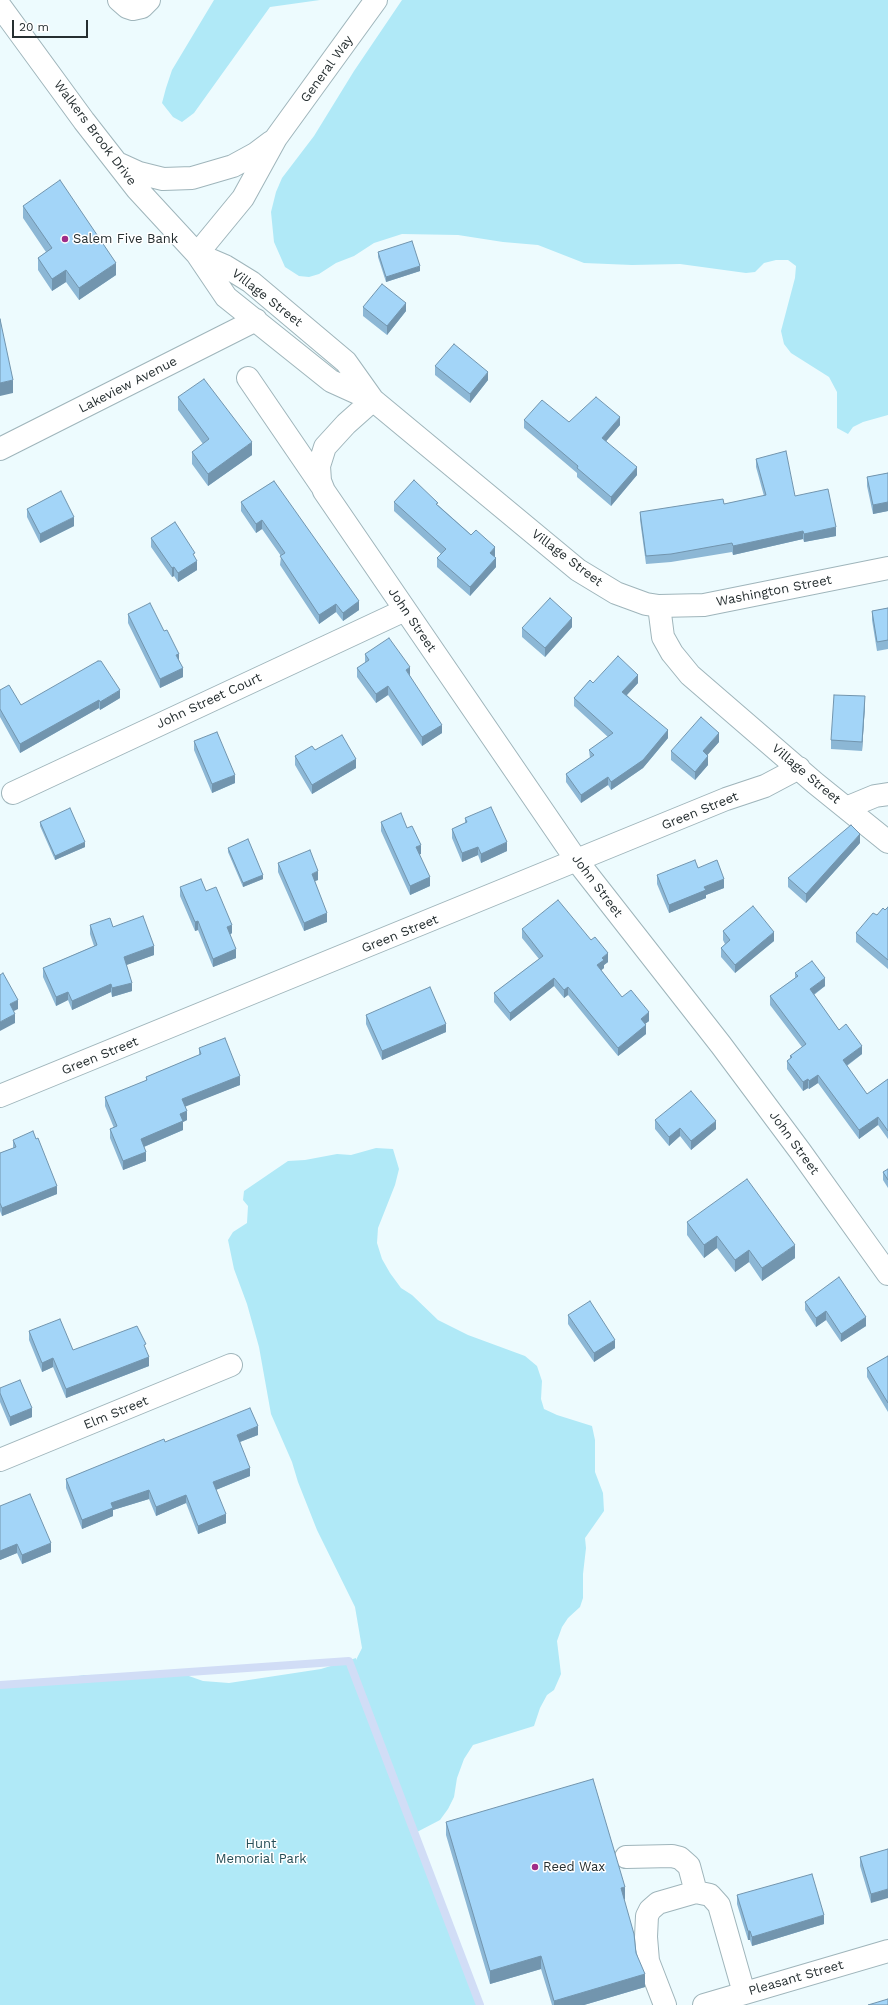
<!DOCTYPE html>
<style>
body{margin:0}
#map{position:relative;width:888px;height:2005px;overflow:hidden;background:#edfbfe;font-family:"Work Sans",sans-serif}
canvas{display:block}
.scale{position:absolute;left:12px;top:20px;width:76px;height:18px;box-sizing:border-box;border:2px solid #262f31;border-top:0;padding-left:5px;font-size:12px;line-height:14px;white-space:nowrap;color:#262f31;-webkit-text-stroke:3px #fff;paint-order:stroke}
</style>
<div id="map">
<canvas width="888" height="2005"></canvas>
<div class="scale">20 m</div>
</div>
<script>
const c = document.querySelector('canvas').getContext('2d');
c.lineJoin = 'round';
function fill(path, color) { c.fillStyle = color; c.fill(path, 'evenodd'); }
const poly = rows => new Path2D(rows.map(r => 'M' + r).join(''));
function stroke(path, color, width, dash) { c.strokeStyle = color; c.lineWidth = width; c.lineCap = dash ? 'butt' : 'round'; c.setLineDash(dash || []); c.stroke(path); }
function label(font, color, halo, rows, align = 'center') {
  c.font = font + ' "Work Sans",sans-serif'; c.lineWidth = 3; c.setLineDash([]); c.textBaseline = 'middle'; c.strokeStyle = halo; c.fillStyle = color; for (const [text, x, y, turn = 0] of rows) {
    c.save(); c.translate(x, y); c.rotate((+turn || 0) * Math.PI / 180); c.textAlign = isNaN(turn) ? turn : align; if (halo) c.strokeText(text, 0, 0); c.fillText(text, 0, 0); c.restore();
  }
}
fill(poly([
 [214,0,320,0,270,7,194,113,182,122,173,117,162,103,166,88,172,70],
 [402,0,888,0,888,415,863,422,853,427,848,434,837,428,837,392,829,377,791,353,784,344,781,331,795,278,796,266,788,260,776,260,764,263,755,272,746,273,680,264,632,265,584,263,538,245,503,242,458,235,402,234,374,243,354,256,336,263,319,274,309,277,299,276,285,267,274,242,271,212,276,192,282,178,314,136,354,71],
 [376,1148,393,1149,399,1169,395,1185,378,1228,377,1243,382,1259,390,1273,401,1288,412,1295,438,1320,468,1335,525,1356,537,1366,542,1381,541,1399,544,1409,557,1415,592,1426,595,1440,595,1472,603,1493,604,1511,585,1538,586,1548,583,1574,583,1598,580,1607,568,1618,562,1627,557,1641,561,1674,554,1690,547,1695,540,1708,534,1726,473,1745,464,1759,457,1778,454,1797,448,1809,440,1820,417,1832,479,2005,0,2005,0,1681,45,1682,84,1675,170,1674,186,1675,203,1681,229,1683,321,1669,356,1658,356,1660,362,1648,355,1607,317,1530,298,1482,292,1462,271,1414,259,1347,247,1304,234,1269,228,1240,233,1232,247,1223,248,1206,243,1200,244,1191,288,1161,305,1160,337,1154,351,1155]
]), '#b0e9f7');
stroke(poly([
 [0,1685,349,1661,480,2005]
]), '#d1ddf6', 8);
const minor = poly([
 [119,0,127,7,133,9,142,7,149,0],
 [0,6,84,121,137,189,197,254,226,297,331,381,373,400],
 [117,163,139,173,163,179,192,178,233,166,255,154,271,142],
 [197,254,225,266,251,282,346,362,373,400,578,570,616,593,646,604,659,606,704,605,888,568],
 [197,254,243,198,276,138,376,0],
 [248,378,321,485],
 [373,400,346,424,325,447,319,466,320,481,324,491,577,861,721,1045,800,1151,888,1274],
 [0,449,256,320],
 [659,606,663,637,672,653,690,675,815,783,888,842],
 [13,793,405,610],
 [846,808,875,796,888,794],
 [0,1096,726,799,765,786,799,768],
 [0,1460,231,1365],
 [626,1857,672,1856,680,1858,689,1866,696,1892],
 [665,2005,648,1961,646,1937,647,1916,650,1910,658,1903,696,1892,710,1895,719,1905,744,1993],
 [704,2005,888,1951]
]);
stroke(minor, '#9fb5bb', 24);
stroke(minor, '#fff', 22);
fill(poly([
 [23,206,116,275,79,300,66,282,52,291,38,270,38,258,46,252,23,218],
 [378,252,420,271,386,282,378,257],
 [363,307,406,311,387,335,363,316],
 [435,366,488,380,470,403,435,375],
 [178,397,252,455,208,486,192,464,192,452,203,444,178,410],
 [524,420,620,425,606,441,637,475,611,506,577,477,577,473,524,428],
 [756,459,836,536,804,542,803,539,733,555,732,552,671,562,646,564,640,520,640,512,724,504,764,496,756,467],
 [888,473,888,511,873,514,867,486,867,477],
 [274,481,359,610,343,621,336,612,319,624,280,565,281,556,262,529,256,533,241,511,241,502],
 [394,502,438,505,495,556,495,557,496,567,470,596,437,567,437,558,441,554,394,511],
 [27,509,74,526,40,543,27,517],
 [151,538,195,558,197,570,178,582,174,576,172,577,151,547],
 [888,608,888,649,877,651,872,620,872,611],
 [128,614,179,661,183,677,160,688,128,623],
 [572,627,545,657,522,637,522,628],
 [365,654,410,676,442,733,422,746,388,695,376,703,357,677,357,668,365,663],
 [593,683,638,683,627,695,668,738,643,768,611,790,608,785,581,803,566,782,566,774,590,758,589,750,608,737,574,706,574,698],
 [0,690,21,705,120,698,100,710,99,708,20,753,0,717],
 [865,705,862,751,831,749,831,740],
 [194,741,235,783,212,793,194,750],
 [719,742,707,755,708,765,695,780,671,760,671,751],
 [315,750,356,768,312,794,295,765,295,756],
 [465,818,507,851,481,863,478,855,462,862,452,838,452,829,465,823],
 [40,822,85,847,55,860,40,826],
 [381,822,407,828,421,854,419,854,430,886,410,895,381,831],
 [860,843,806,903,788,887,788,878],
 [228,848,263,879,243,887,228,852],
 [278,863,318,880,315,881,327,922,304,931,278,872],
 [698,868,724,888,706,895,706,898,669,913,657,884,657,875],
 [180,887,206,891,232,933,230,935,236,958,213,967,198,930,195,931,180,896],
 [888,907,888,969,856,942,856,933,877,915,885,910],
 [90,925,113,927,154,955,126,965,132,991,112,997,111,992,72,1010,68,1000,56,1006,43,977,43,968,94,946,90,934],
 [522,929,608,962,604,965,604,968,601,970,622,997,649,1021,645,1024,646,1034,618,1056,568,995,564,998,554,986,510,1021,494,1002,494,993,539,959,522,938],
 [723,931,774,941,735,973,721,957,721,948,725,944,723,940],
 [795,973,825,986,814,995,839,1030,862,1054,847,1066,867,1094,888,1079,888,1139,878,1125,859,1139,818,1083,809,1089,808,1088,803,1091,787,1069,787,1061,790,1059,790,1056,802,1047,770,1005,770,996,795,978],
 [366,1015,446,1032,382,1060,366,1024],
 [199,1048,240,1085,185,1106,187,1120,183,1122,183,1130,144,1147,146,1161,123,1170,110,1138,110,1129,114,1128,105,1106,105,1097,146,1081,146,1077,199,1055],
 [655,1120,716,1129,691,1150,680,1136,669,1146,655,1129],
 [13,1140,57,1194,2,1216,0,1211,0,1153,13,1148],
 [888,1169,888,1188,883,1180,883,1172],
 [687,1222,795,1258,762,1281,749,1262,735,1272,717,1248,704,1258,687,1235],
 [805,1302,866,1326,841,1342,826,1320,816,1327,805,1310],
 [568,1315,615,1348,594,1362,568,1324],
 [29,1331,73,1350,146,1350,149,1366,66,1398,53,1367,42,1372,29,1340],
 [888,1356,888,1412,867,1377,867,1368],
 [0,1388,32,1417,10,1426,0,1402],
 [258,1435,240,1442,250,1476,216,1490,226,1523,198,1534,186,1503,156,1516,149,1499,113,1510,113,1516,82,1529,66,1488,66,1479,165,1442],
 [0,1506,51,1552,22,1564,17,1553,0,1560],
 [446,1822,625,1899,624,1900,645,1987,584,2005,552,2005,541,1969,490,1984,446,1835],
 [888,1849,871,1903,860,1866,860,1857],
 [737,1895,824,1924,752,1946,750,1940,748,1940,737,1904]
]), '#8cb7d5');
fill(poly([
 [116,263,116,275,79,300,79,288],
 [420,266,420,271,386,282,386,277],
 [66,270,66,282,52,291,52,279],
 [406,303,406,311,387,335,387,326],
 [488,372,488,380,470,403,470,394],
 [13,380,13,393,0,396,0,383],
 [620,417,620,425,602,446,602,438],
 [252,442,252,455,208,486,208,474],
 [637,467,637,475,611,506,611,497],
 [888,502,888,511,873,514,873,505],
 [74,517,74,526,40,543,40,534],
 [262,520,262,529,256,533,256,524],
 [836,527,836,536,804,542,804,534],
 [803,531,803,539,733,555,733,546],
 [495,547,495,556,490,561,490,553],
 [496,558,496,567,470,596,470,587],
 [197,561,197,570,178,582,178,573],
 [174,567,174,576,172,577,172,568],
 [359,601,359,610,343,621,343,613],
 [336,604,336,612,319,624,319,615],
 [572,618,572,627,545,657,545,648],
 [179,654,179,663,176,655],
 [410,667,410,676,406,670],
 [183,668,183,677,160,688,160,679],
 [638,675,638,683,622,700,622,692],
 [388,686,388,695,376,703,376,694],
 [120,690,120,698,100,710,100,702],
 [865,696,865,705,862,751,862,742],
 [99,700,99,708,20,753,20,744],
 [442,725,442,733,422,746,422,737],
 [668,730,668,738,643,768,611,790,611,782],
 [719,733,719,742,703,760,703,751],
 [708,756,708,765,695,780,695,772],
 [356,759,356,768,312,794,312,785],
 [235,775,235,783,212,793,212,784],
 [608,777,608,785,581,803,581,795],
 [860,834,860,843,806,903,806,894],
 [85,842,85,847,55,860,55,856],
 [507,842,507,851,481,863,481,854],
 [421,845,421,854,416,856,416,847],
 [478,847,478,855,462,862,462,853],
 [318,871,318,880,312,882,312,874],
 [263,875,263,879,243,887,243,883],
 [430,877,430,886,410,895,410,886],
 [724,879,724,888,706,895,706,898,669,913,669,905,704,887],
 [327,913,327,922,304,931,304,923],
 [198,921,198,930,195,931,195,922],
 [232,925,232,933,227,936,227,927],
 [774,932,774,941,735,973,735,965],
 [154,946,154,955,124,966,124,957],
 [236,949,236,958,213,967,213,959],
 [608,953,608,962,604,965,604,968,597,974,597,965,602,958],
 [554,978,554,986,510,1021,510,1013],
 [825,978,825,986,810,997,810,989],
 [132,983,132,991,112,997,112,988],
 [111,984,111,992,72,1010,72,1001],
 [568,987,568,995,564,998,564,990],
 [68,992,68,1000,56,1006,56,997],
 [18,1000,18,1009,10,1013,10,1004],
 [649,1012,649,1021,641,1027,641,1019],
 [15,1014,15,1023,0,1031,0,1022],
 [446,1024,446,1032,382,1060,382,1051],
 [646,1025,646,1034,618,1056,618,1048],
 [862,1046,862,1054,843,1068,843,1060],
 [818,1075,818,1083,809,1089,809,1081],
 [240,1076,240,1085,182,1108,182,1099],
 [808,1079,808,1088,803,1091,803,1082],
 [187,1111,187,1120,183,1122,183,1130,141,1148,141,1139,180,1114],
 [878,1117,878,1125,859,1139,859,1130],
 [716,1121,716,1129,691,1150,691,1141],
 [680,1128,680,1136,669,1146,669,1137],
 [146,1152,146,1161,123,1170,123,1161],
 [57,1186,57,1194,2,1216,2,1208],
 [717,1236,717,1248,704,1258,704,1245],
 [795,1245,795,1258,762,1281,762,1268],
 [749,1250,749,1262,735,1272,735,1260],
 [826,1311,826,1320,816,1327,816,1318],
 [866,1317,866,1326,841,1342,841,1334],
 [615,1340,615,1348,594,1362,594,1353],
 [149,1357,149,1366,66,1398,66,1389],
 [53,1358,53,1367,42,1372,42,1363],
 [32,1408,32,1417,10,1426,10,1417],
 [258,1426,258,1435,237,1443,237,1435],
 [250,1468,250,1476,213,1491,213,1482],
 [149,1490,149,1499,113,1510,113,1516,82,1529,82,1520,111,1503],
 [186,1495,186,1503,156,1516,156,1507],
 [226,1514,226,1523,198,1534,198,1526],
 [51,1543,51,1552,22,1564,22,1555],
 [17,1544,17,1553,0,1560,0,1551],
 [625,1887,625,1899,621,1901,621,1888],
 [888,1889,888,1898,871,1903,871,1894],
 [824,1915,824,1924,752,1946,752,1937],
 [748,1931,750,1931,750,1940,748,1940],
 [541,1956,541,1969,490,1984,490,1971],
 [645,1974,645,1987,584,2005,554,2005,554,2001]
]), '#7295ae');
const building = poly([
 [60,180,116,263,79,288,66,270,52,279,38,258,52,248,23,206,60,180],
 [412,241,420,266,386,277,378,252,412,241],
 [382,284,406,303,387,326,363,307,382,284],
 [0,319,13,380,0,383,0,319],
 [454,344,488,372,470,394,435,366,454,344],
 [204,379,252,442,208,474,192,452,209,439,178,397,204,379],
 [596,397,620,417,602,438,637,467,611,497,577,468,578,466,524,420,542,400,569,422,596,397],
 [786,451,795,496,828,489,836,527,804,534,803,531,733,546,732,543,671,554,646,556,640,512,723,499,724,504,766,495,756,459,786,451],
 [888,473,888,502,873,505,867,477,888,473],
 [414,480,438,503,436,504,471,535,476,530,495,547,490,553,496,558,470,587,437,558,446,549,394,502,414,480],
 [274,481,359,601,343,613,336,604,319,615,280,556,285,553,262,520,256,524,241,502,274,481],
 [61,491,74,517,40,534,27,509,61,491],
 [175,522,195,553,193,554,197,561,178,573,174,567,172,568,151,538,175,522],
 [550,598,572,618,545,648,522,628,550,598],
 [150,603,164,631,167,630,179,654,176,655,183,668,160,679,128,614,150,603],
 [888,608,888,640,877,642,872,611,888,608],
 [389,638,410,667,406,670,442,725,422,737,388,686,376,694,357,668,369,660,365,654,389,638],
 [618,656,638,675,622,692,668,730,643,760,611,782,608,777,581,795,566,774,594,755,589,750,613,733,574,698,590,680,593,683,618,656],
 [98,661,101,661,120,690,100,702,99,700,20,744,0,709,0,690,9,685,21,705,98,661],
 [834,695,865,696,862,742,831,740,834,695],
 [701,717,719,733,703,751,708,756,695,772,671,751,701,717],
 [217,732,235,775,212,784,194,741,217,732],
 [342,735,356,759,312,785,295,756,312,746,315,750,342,735],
 [491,807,507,842,481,854,478,847,462,853,452,829,467,822,465,818,491,807],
 [70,808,85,842,55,856,40,822,70,808],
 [401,813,407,828,412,826,421,845,416,847,430,877,410,886,381,822,401,813],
 [851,825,860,834,806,894,788,878,851,825],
 [248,839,263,875,243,883,228,848,248,839],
 [310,850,318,871,312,874,327,913,304,923,278,863,310,850],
 [695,860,698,868,717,860,724,879,704,887,706,890,669,905,657,875,695,860],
 [201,879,206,891,216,887,232,925,227,927,236,949,213,959,198,921,195,922,180,887,201,879],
 [558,900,591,940,595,937,608,953,602,958,604,960,597,965,622,997,631,990,649,1012,641,1019,646,1025,618,1048,568,987,564,990,554,978,510,1013,494,993,543,956,522,929,558,900],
 [753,906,774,932,735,965,721,948,730,940,723,931,753,906],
 [888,907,888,960,856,933,873,913,877,915,883,908,885,910,888,907],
 [143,916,154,946,124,957,132,983,112,988,111,984,72,1001,68,992,56,997,43,968,97,945,90,925,110,918,113,927,143,916],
 [812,961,825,978,810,989,839,1030,846,1024,862,1046,843,1060,867,1094,888,1079,888,1131,878,1117,859,1130,818,1075,809,1081,808,1079,803,1082,787,1061,792,1057,790,1056,806,1044,770,996,798,976,795,973,812,961],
 [3,973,18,1000,10,1004,15,1014,0,1022,0,975,3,973],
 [430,987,446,1024,382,1051,366,1015,430,987],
 [225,1038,240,1076,182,1099,187,1111,180,1114,183,1121,141,1139,146,1152,123,1161,110,1129,117,1126,105,1097,147,1080,146,1077,201,1054,199,1048,225,1038],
 [691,1091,716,1121,691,1141,680,1128,669,1137,655,1120,691,1091],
 [33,1131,36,1139,38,1138,57,1186,2,1208,0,1203,0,1153,16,1147,13,1140,33,1131],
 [888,1169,888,1180,883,1172,888,1169],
 [747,1179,795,1245,762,1268,749,1250,735,1260,717,1236,704,1245,687,1222,747,1179],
 [839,1277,866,1317,841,1334,826,1311,816,1318,805,1302,839,1277],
 [590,1301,615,1340,594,1353,568,1315,590,1301],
 [60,1319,73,1350,137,1326,146,1344,144,1345,149,1357,66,1389,53,1358,42,1363,29,1331,60,1319],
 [888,1356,888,1403,867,1368,888,1356],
 [20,1380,32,1408,10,1417,0,1393,0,1388,20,1380],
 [250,1408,258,1426,237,1435,250,1468,213,1482,226,1514,198,1526,186,1495,156,1507,149,1490,111,1503,113,1508,82,1520,66,1479,164,1439,165,1442,250,1408],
 [30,1494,51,1543,22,1555,17,1544,0,1551,0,1506,30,1494],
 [593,1779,625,1887,621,1888,634,1934,636,1953,645,1974,554,2001,541,1956,490,1971,446,1822,593,1779],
 [888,1849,888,1889,871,1894,860,1857,888,1849],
 [812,1874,824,1915,752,1937,750,1931,748,1931,737,1895,812,1874],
 [888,1999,888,2005,868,2005,888,1999]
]);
fill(building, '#a3d5f8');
stroke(building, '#7295ae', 1);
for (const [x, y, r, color] of [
 [65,239,4,"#9f2c88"],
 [535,1867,4,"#9f2c88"]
]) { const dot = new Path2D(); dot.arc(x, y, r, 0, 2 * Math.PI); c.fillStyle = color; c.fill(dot); stroke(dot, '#fff', 1.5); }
label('13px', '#262f31', '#fff', [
 ["General Way",327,69,-54],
 ["Walkers Brook Drive",95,133,53],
 ["Village Street",267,298,38],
 ["Lakeview Avenue",128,385,-27],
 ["Village Street",567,558,37],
 ["Washington Street",774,591,-11],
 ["John Street",412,620,56],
 ["John Street Court",209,701,-25],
 ["Village Street",806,774,40],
 ["Green Street",700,811,-22],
 ["John Street",597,886,53],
 ["Green Street",400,934,-22],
 ["Green Street",100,1056,-22],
 ["John Street",794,1143,54],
 ["Elm Street",116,1413,-22],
 ["Pleasant Street",796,1978,-16]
]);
label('13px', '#262f31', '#fff', [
 ["Salem Five Bank",73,239],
 ["Reed Wax",543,1867]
], 'left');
label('13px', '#254e57', '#fff', [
 ["Hunt",261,1844],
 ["Memorial Park",261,1859]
]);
</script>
